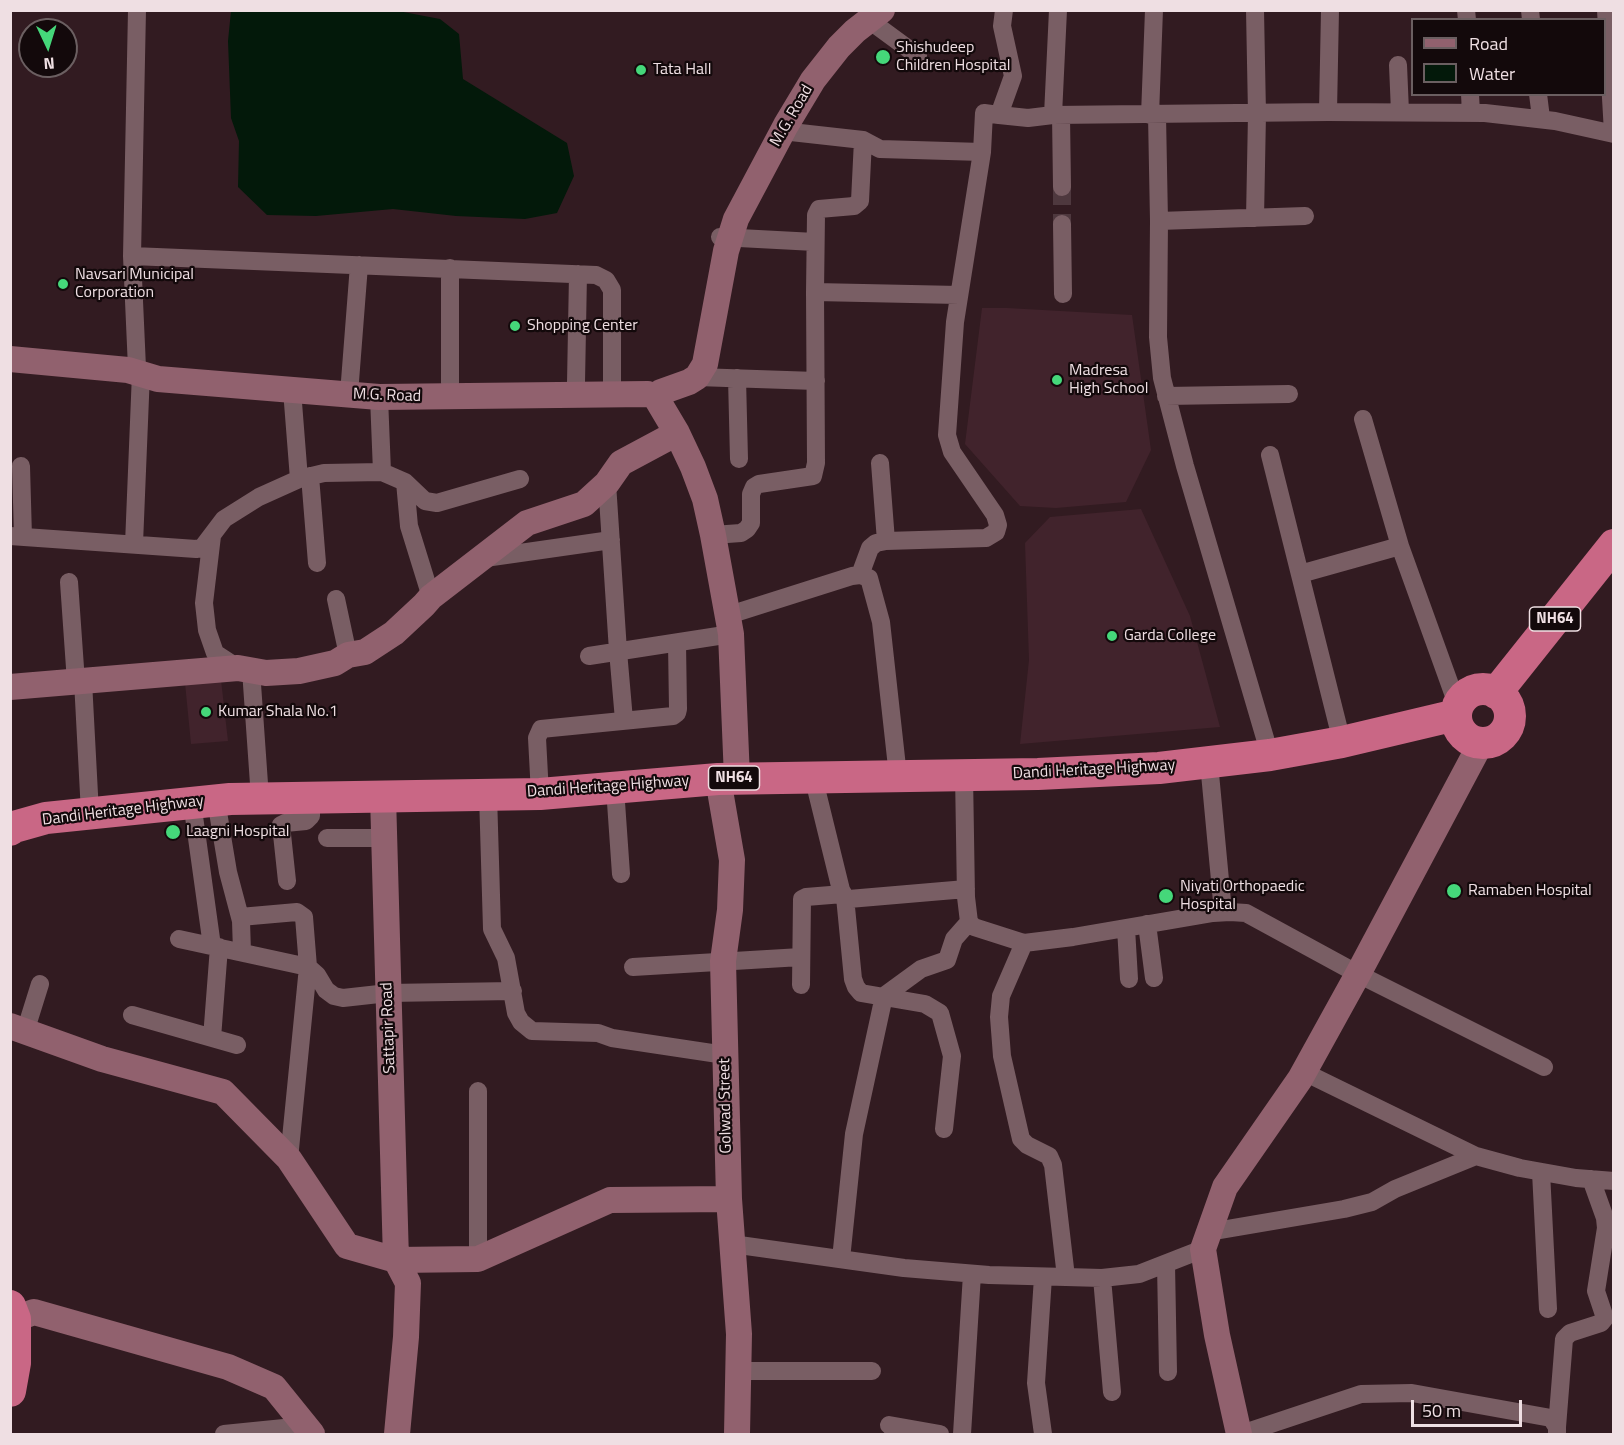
<!DOCTYPE html>
<style>
body{margin:0}
#map{position:relative;width:1624px;height:1445px;overflow:hidden;background:#321b21;font-family:"Titillium Web",sans-serif}
canvas{display:block}
.frame{position:absolute;inset:0;border:12px solid #efdfe3;pointer-events:none}
.legend{position:absolute;left:1411px;top:18px;width:195px;height:78px;box-sizing:border-box;background:#13090b;border:2px solid #6b5f61;margin:0;padding:8px 10px;list-style:none;font-size:18px;color:#efdfe3}
.legend li{display:flex;align-items:center;gap:12px;height:30px}
.legend b{width:30px;border:2px solid #6b5f61}
.north{position:absolute;left:18px;top:18px;width:60px;height:60px;box-sizing:border-box;background:#13090b;border:2px solid #6b5f61;border-radius:50%;rotate:176deg;font-size:16px;font-weight:700;line-height:24px;text-align:center;color:#efdfe3}
.north::after{content:'';display:block;margin:auto;width:21px;height:27px;background:#45d77a;clip-path:polygon(50% 0,100% 100%,50% 72%,0 100%)}
.scale{position:absolute;left:1411px;top:1400px;width:111px;height:27px;box-sizing:border-box;border:3px solid #efdfe3;border-top:0;padding-left:8px;font-size:18px;line-height:21px;white-space:nowrap;color:#efdfe3;-webkit-text-stroke:4px #13090b;paint-order:stroke}
</style>
<div id="map">
<canvas width="1624" height="1445"></canvas>
<div class="frame"></div>
<ul class="legend">
<li><b style="height:8px;background:#91616e"></b>Road</li>
<li><b style="height:16px;background:#03190a"></b>Water</li>
</ul>
<div class="north">N</div>
<div class="scale">50 m</div>
</div>
<script>
const c = document.querySelector('canvas').getContext('2d');
c.lineJoin = 'round';
function fill(path, color) { c.fillStyle = color; c.fill(path, 'evenodd'); }
const poly = rows => new Path2D(rows.map(r => 'M' + r).join(''));
function stroke(path, color, width, dash) { c.strokeStyle = color; c.lineWidth = width; c.lineCap = dash ? 'butt' : 'round'; c.setLineDash(dash || []); c.stroke(path); }
function label(font, color, halo, rows, align = 'center') {
  c.font = font + ' "Titillium Web",sans-serif'; c.lineWidth = 4.5; c.setLineDash([]); c.textBaseline = 'middle'; c.strokeStyle = halo; c.fillStyle = color; for (const [text, x, y, turn = 0] of rows) {
    c.save(); c.translate(x, y); c.rotate((+turn || 0) * Math.PI / 180); c.textAlign = isNaN(turn) ? turn : align; if (halo) c.strokeText(text, 0, 0); c.fillText(text, 0, 0); c.restore();
  }
}
fill(poly([
 [982,308,1007,308,1132,315,1151,450,1126,502,1056,508,1020,506,965,444],
 [1141,509,1190,616,1220,727,1020,744,1029,660,1025,543,1050,517],
 [221,680,228,741,191,744,185,683]
]), '#41232c');
fill(poly([
 [393,10,440,19,459,34,463,79,567,143,574,176,557,213,525,219,456,216,393,209,316,216,267,215,238,187,239,141,231,118,228,41,231,11]
]), '#03190a');
stroke(poly([
 [1062,187,1062,224]
]), '#4e383e', 18, [18, 9]);
stroke(poly([
 [1004,10,1002,26,1013,76,999,115,1028,118,1053,115,1328,112,1485,113,1555,121,1614,134],
 [1466,10,1467,20],
 [1530,10,1531,20],
 [1606,10,1613,133],
 [869,20,918,56],
 [1398,65,1400,112],
 [1470,94,1471,113],
 [1538,94,1541,118],
 [1328,112,1330,10],
 [1053,115,1058,10],
 [1061,115,1062,187],
 [1150,115,1154,10],
 [1157,115,1159,221,1158,337,1162,378,1185,466,1270,755],
 [782,131,863,140,880,149,982,152],
 [1255,218,1257,114,1255,10],
 [1159,221,1305,216],
 [1062,224,1063,294],
 [720,237,815,242],
 [132,256,596,275,606,280,612,290,612,383],
 [450,268,450,383],
 [815,292,959,295],
 [137,368,132,256,137,10],
 [697,377,816,381],
 [737,378,739,459],
 [350,381,359,265],
 [576,383,578,274],
 [292,390,299,479],
 [1166,396,1289,394],
 [379,397,382,472],
 [1363,419,1400,546,1458,707],
 [1270,455,1342,742],
 [880,463,886,541],
 [21,466,23,537],
 [310,476,317,563],
 [405,482,409,526,431,597],
 [607,483,618,651,624,720],
 [713,535,741,533,747,529,751,523,751,494,754,487,759,484,813,476,816,463,815,292,816,215,819,209,854,206,860,201,863,140],
 [10,536,196,549,202,548,224,519,259,497,299,479,324,473,382,472,405,482,425,501,437,503,520,479],
 [212,536,204,603,207,630,215,653,238,668],
 [134,544,141,373],
 [485,558,611,540],
 [1300,574,1400,546],
 [860,575,870,548,876,543,886,541,986,538,996,532,998,525,995,515,952,452,947,435,955,322,982,152,984,113,999,115],
 [69,582,76,682],
 [336,599,348,655],
 [729,615,852,576,860,575,869,578,881,622,898,776],
 [589,656,731,634],
 [251,670,260,798],
 [83,681,90,813],
 [1209,763,1223,912],
 [964,774,966,897,969,922,974,927,1024,943,1073,937,1213,913,1230,912,1246,913,1358,974,1544,1067],
 [813,776,841,890,845,897,849,899,966,889],
 [615,788,621,874],
 [488,794,492,929,506,958,516,1013,521,1022,532,1031,598,1033,612,1038,725,1055],
 [540,794,537,738,541,729,673,716,677,713,678,709,677,643],
 [216,800,228,872,241,921,242,952],
 [192,802,212,946],
 [327,838,384,838],
 [287,881,281,825,285,823,306,821,311,816,311,797],
 [845,897,853,979,856,987,861,993,925,1004,940,1013,952,1056,944,1129],
 [240,917,297,912,304,917,308,967,289,1159],
 [1147,924,1154,978],
 [1126,928,1129,979],
 [179,939,308,967,317,975,326,990,334,996,343,998,388,993,513,991],
 [1024,943,1001,996,999,1017,1002,1056,1021,1139,1027,1145,1049,1156,1053,1165,1066,1277],
 [633,967,801,957],
 [801,985,802,899,806,897,843,894],
 [132,1015,237,1045],
 [25,1032,40,984],
 [212,1038,219,947],
 [1304,1072,1476,1156,1520,1168,1576,1178,1614,1181],
 [1541,1172,1548,1309],
 [1209,1232,1344,1209,1372,1202,1395,1189,1476,1156],
 [732,1244,904,1268,989,1275,1066,1277,1102,1278,1139,1274,1203,1249],
 [478,1259,478,1091],
 [841,1259,854,1134,884,996,921,969,947,960,954,939,969,922],
 [1166,1264,1168,1372],
 [1102,1278,1112,1392],
 [738,1371,872,1371],
 [889,1425,940,1434],
 [1557,1427,1564,1339,1570,1333,1601,1323,1605,1318,1596,1291,1606,1228,1605,1218,1591,1179],
 [224,1434,304,1426],
 [962,1434,972,1274],
 [1043,1434,1036,1383,1043,1277],
 [1241,1434,1361,1394,1412,1393,1551,1418,1557,1427,1557,1434]
]), '#795e64', 18);
stroke(poly([
 [10,359,128,370,158,379,379,397,648,394],
 [661,392,689,382,697,377,705,364,726,251,736,219,786,125,813,80,839,47,855,31,882,10],
 [655,396,677,433,693,467,705,499,713,535,731,634,737,778],
 [10,687,238,668,266,673,299,671,335,663,348,655,365,652,394,633,424,605,431,597,527,523,584,504,607,483,621,463,677,433],
 [718,779,732,860,730,910,723,961,729,1199,739,1334,737,1434],
 [383,796,396,1260,408,1283,406,1337,397,1434],
 [10,1026,102,1059,223,1092,289,1159,347,1246,396,1260,478,1259,610,1200,729,1199],
 [15,1319,34,1312,228,1367,274,1387,312,1434],
 [1239,1434,1217,1335,1203,1249,1225,1187,1300,1079,1358,974,1481,743]
]), '#91616e', 26);
stroke(poly([
 '1456 716a27 27 0 1 1 54 0a27 27 0 1 1-54 0Z',
 [1496,693,1614,545],
 [10,830,14,827,46,818,230,799,540,794,718,779,1038,774,1159,768,1270,755,1342,742,1456,715],
 [10,1306,15,1319,15,1363,10,1391]
]), '#c96785', 32);
for (const [x, y, r, color] of [
 [883,57,8,"#45d77a"],
 [641,70,6,"#45d77a"],
 [63,284,6,"#45d77a"],
 [515,326,6,"#45d77a"],
 [1057,380,6,"#45d77a"],
 [1112,636,6,"#45d77a"],
 [206,712,6,"#45d77a"],
 [173,832,8,"#45d77a"],
 [1454,891,8,"#45d77a"],
 [1166,896,8,"#45d77a"]
]) { const dot = new Path2D(); dot.arc(x, y, r, 0, 2 * Math.PI); c.fillStyle = color; c.fill(dot); stroke(dot, '#13090b', 2); }
for (const [x, y, w] of [
 [1555,619,51],
 [734,778,51]
]) { const box = new Path2D(); box.roundRect(x - w / 2, y - 12, w, 24, 4.5); c.fillStyle = '#13090b'; c.fill(box); stroke(box, '#efdfe3', 1.5); }
label('bold 15px', '#efdfe3', null, [
 ["NH64",1555,619],
 ["NH64",734,778]
]);
label('16px', '#efdfe3', '#13090b', [
 ["Shishudeep",896,48],
 ["Children Hospital",896,66],
 ["Tata Hall",653,70],
 ["Navsari Municipal",75,275],
 ["Corporation",75,293],
 ["Shopping Center",527,326],
 ["Madresa",1069,371],
 ["High School",1069,389],
 ["Garda College",1124,636],
 ["Kumar Shala No.1",218,712],
 ["Laagni Hospital",186,832],
 ["Niyati Orthopaedic",1180,887],
 ["Hospital",1180,905],
 ["Ramaben Hospital",1468,891]
], 'left');
label('16px', '#efdfe3', '#13090b', [
 ["M.G. Road",792,116,-60],
 ["M.G. Road",387,396,2],
 ["Dandi Heritage Highway",1094,770,-3],
 ["Dandi Heritage Highway",608,787,-4],
 ["Dandi Heritage Highway",123,811,-7],
 ["Sattapir Road",389,1028,-92],
 ["Golwad Street",726,1106,-91]
]);
</script>
